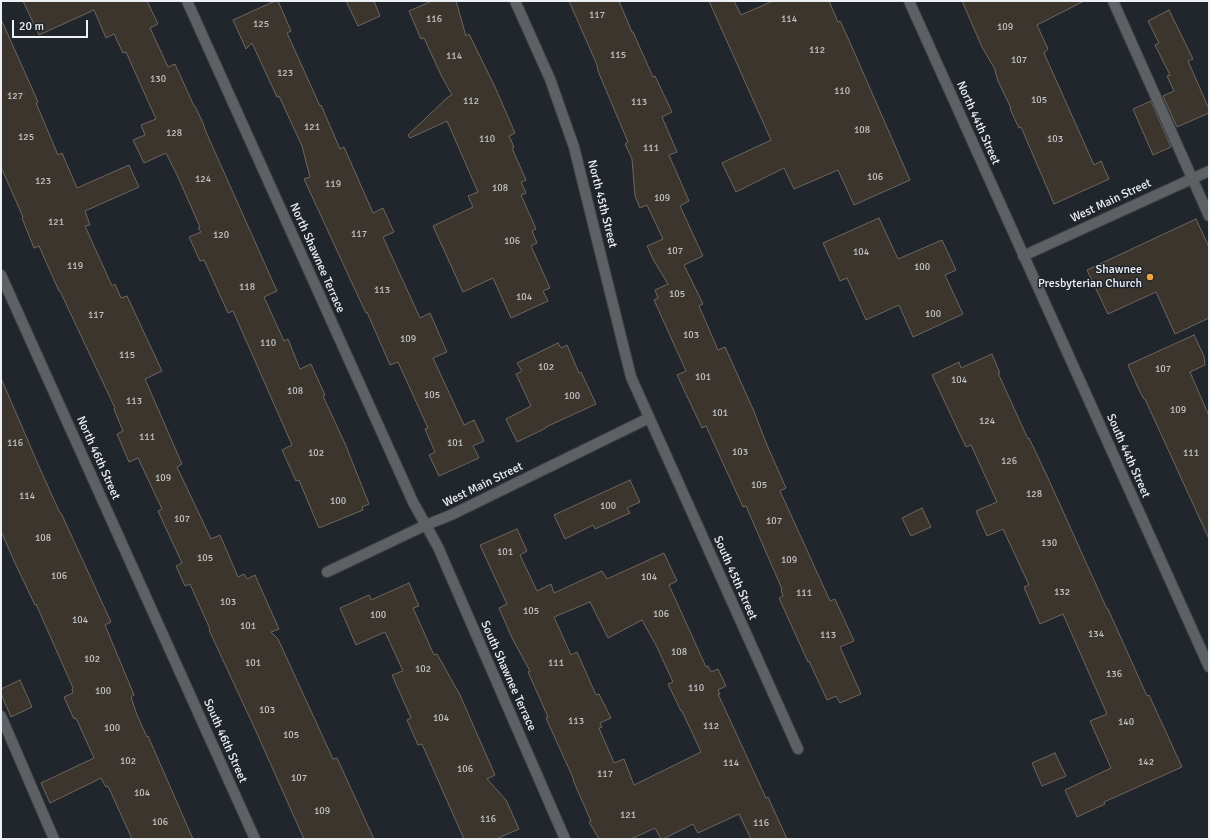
<!DOCTYPE html>
<style>
body{margin:0}
#map{position:relative;width:1210px;height:840px;overflow:hidden;background:#21262d;font-family:Signika,sans-serif}
canvas{display:block}
.frame{position:absolute;inset:0;border:2px solid #edf1f5;pointer-events:none}
.scale{position:absolute;left:12px;top:20px;width:76px;height:18px;box-sizing:border-box;border:2px solid #edf1f5;border-top:0;padding-left:5px;font-size:12px;line-height:14px;white-space:nowrap;color:#edf1f5;-webkit-text-stroke:3px #21262d;paint-order:stroke}
</style>
<div id="map">
<canvas width="1210" height="840"></canvas>
<div class="frame"></div>
<div class="scale">20 m</div>
</div>
<script>
const c = document.querySelector('canvas').getContext('2d');
c.lineJoin = 'round';
function fill(path, color) { c.fillStyle = color; c.fill(path, 'evenodd'); }
const poly = rows => new Path2D(rows.map(r => 'M' + r).join(''));
function stroke(path, color, width, dash) { c.strokeStyle = color; c.lineWidth = width; c.lineCap = dash ? 'butt' : 'round'; c.setLineDash(dash || []); c.stroke(path); }
function label(font, color, halo, rows, align = 'center') {
  c.font = font + ' Signika,sans-serif'; c.lineWidth = 3; c.setLineDash([]); c.textBaseline = 'middle'; c.strokeStyle = halo; c.fillStyle = color; for (const [text, x, y, turn = 0] of rows) {
    c.save(); c.translate(x, y); c.rotate((+turn || 0) * Math.PI / 180); c.textAlign = isNaN(turn) ? turn : align; if (halo) c.strokeText(text, 0, 0); c.fillText(text, 0, 0); c.restore();
  }
}
const building = poly([
 [23,1,147,1,158,24,150,28,168,67,175,64,194,106,195,106,203,123,206,132,277,291,264,297,284,341,288,339,300,369,311,364,325,395,323,396,346,446,369,504,362,507,363,510,319,528,299,480,296,481,282,450,292,445,256,363,233,311,228,313,204,260,200,261,189,237,201,232,198,228,200,227,178,177,166,153,144,163,133,140,145,135,141,125,156,119,126,52,123,53,114,34,106,38,94,10,39,35,23,1],
 [275,1,278,1,291,31,287,33,320,106,321,105,340,149,344,147,373,213,383,208,394,232,383,237,420,318,430,313,447,352,433,358,464,425,474,420,484,441,473,446,479,458,439,476,429,455,435,452,425,429,428,428,398,362,390,365,367,312,366,313,351,281,304,179,310,177,302,146,279,96,277,97,252,43,246,49,233,20,275,1],
 [346,1,374,1,380,16,358,26,346,1],
 [432,1,456,1,466,36,469,34,495,87,515,133,509,136,514,147,512,148,526,180,521,182,526,193,521,195,536,229,532,231,537,243,531,246,550,288,543,291,548,301,511,318,493,278,463,292,433,226,473,207,468,196,478,192,447,121,410,138,408,135,448,97,452,95,441,75,424,38,421,39,409,11,432,1],
 [569,1,619,1,632,32,633,32,653,77,655,76,672,112,662,117,677,152,669,155,689,201,680,206,703,256,684,265,703,304,699,306,718,350,725,347,753,409,767,445,786,488,780,491,796,526,830,601,835,599,854,641,840,647,861,694,840,703,836,696,827,700,809,661,808,662,779,598,783,596,781,590,782,589,746,506,743,507,706,426,702,428,677,375,686,371,654,300,658,298,655,290,668,284,654,261,647,246,663,239,647,205,640,208,635,196,632,159,625,144,628,142,598,71,597,65,569,1],
 [709,1,734,1,741,15,773,1,829,1,838,22,840,21,848,38,910,180,854,205,838,170,794,189,784,168,736,192,722,163,771,140,709,1],
 [962,1,1084,1,1037,25,1048,49,1044,53,1094,165,1101,161,1109,179,1054,204,1021,127,1019,128,1010,109,1011,108,998,81,995,71,996,71,982,47,962,1],
 [1169,10,1193,59,1188,61,1209,109,1209,113,1177,127,1163,96,1174,91,1167,76,1170,75,1155,45,1159,43,1148,21,1169,10],
 [1,19,38,102,36,103,58,155,62,153,77,188,129,165,139,187,85,211,90,225,85,226,112,286,115,284,121,298,127,296,162,371,145,379,182,464,177,467,211,539,220,535,238,577,244,574,247,579,255,575,279,629,271,632,278,639,333,759,337,758,374,839,304,839,255,729,209,630,210,629,190,584,185,586,176,566,182,563,158,511,162,509,138,458,129,462,117,434,123,431,114,409,115,408,60,291,59,291,39,246,34,248,22,218,23,217,1,167,1,19],
 [1151,101,1171,147,1153,155,1133,109,1151,101],
 [879,218,898,259,942,240,956,270,945,275,963,314,913,337,899,305,866,320,847,278,840,281,823,243,879,218],
 [1196,219,1209,247,1209,318,1175,334,1156,292,1108,314,1087,270,1196,219],
 [1194,335,1204,356,1205,365,1190,372,1209,416,1209,539,1145,399,1144,399,1139,390,1128,365,1194,335],
 [558,343,561,348,567,345,579,373,581,372,596,404,546,427,546,428,517,442,506,419,531,406,516,374,522,371,517,363,558,343],
 [992,354,1000,373,998,373,1028,439,1029,438,1048,478,1107,609,1108,609,1147,696,1149,695,1182,767,1104,802,1105,804,1077,817,1065,790,1111,768,1090,721,1107,714,1063,614,1040,624,1024,587,1029,585,1003,529,987,536,976,511,997,502,971,445,966,447,932,375,959,362,961,368,992,354],
 [1,378,41,471,59,511,62,515,111,622,105,625,134,695,131,697,137,715,147,737,148,736,193,839,132,839,108,786,106,787,101,778,50,803,41,783,94,758,76,718,74,719,64,697,73,693,72,689,73,688,36,604,35,605,14,561,1,531,1,378],
 [630,480,640,502,627,508,630,513,595,529,593,525,565,539,554,515,630,480],
 [922,508,931,527,911,536,902,518,922,508],
 [517,529,527,551,520,555,537,591,551,584,554,593,602,571,607,579,664,553,677,581,669,585,706,667,708,666,711,672,718,669,726,686,718,690,720,694,718,694,766,798,768,797,787,839,751,839,739,814,698,833,693,824,663,839,661,839,655,828,631,839,599,839,589,822,591,821,573,780,574,780,546,718,548,717,528,672,530,671,512,638,499,608,507,604,480,545,517,529],
 [590,602,608,638,642,620,657,647,673,682,668,684,681,711,682,711,701,752,634,785,624,759,614,763,599,728,602,727,600,723,611,718,599,694,596,695,577,652,571,655,554,617,590,602],
 [409,583,419,606,413,608,434,655,437,654,460,695,495,775,487,779,506,800,519,829,496,839,464,839,422,744,418,745,407,720,411,718,392,675,403,671,385,632,356,645,340,608,369,595,371,600,409,583],
 [20,680,32,707,11,717,1,694,1,689,20,680],
 [1055,753,1066,776,1042,786,1032,763,1055,753]
]);
fill(building, '#3b352e');
stroke(building, '#6e675f', 1);
const lane = poly([
 [1113,1,1209,216],
 [1,716,54,839]
]);
const street = poly([
 [187,1,413,502,438,547,565,839],
 [515,1,550,79,574,147,631,377,798,749],
 [909,1,1209,667],
 [1023,256,1209,171],
 [1,275,255,839],
 [327,572,426,525,451,515,649,418]
]);
stroke(lane, '#3e4249', 12);
stroke(street, '#3e4249', 12);
stroke(lane, '#5e6164', 10);
stroke(street, '#5e6164', 10);
for (const [x, y, r, color] of [
 [1150,277,4,"#f1a63f"]
]) { const dot = new Path2D(); dot.arc(x, y, r, 0, 2 * Math.PI); c.fillStyle = color; c.fill(dot); stroke(dot, '#21262d', 1.5); }
label('10px', '#c0c2c3', null, [
 ["117",597,15],
 ["116",434,19],
 ["114",789,19],
 ["125",261,24],
 ["109",1005,27],
 ["112",817,50],
 ["115",618,55],
 ["114",454,56],
 ["107",1019,60],
 ["123",285,73],
 ["130",158,79],
 ["110",842,91],
 ["127",15,96],
 ["105",1039,100],
 ["112",471,101],
 ["113",639,102],
 ["121",312,127],
 ["108",862,130],
 ["128",174,133],
 ["125",26,137],
 ["110",487,139],
 ["103",1055,139],
 ["111",651,148],
 ["106",875,177],
 ["124",203,179],
 ["123",43,181],
 ["119",333,184],
 ["108",500,188],
 ["109",662,198],
 ["121",56,222],
 ["117",359,234],
 ["120",221,235],
 ["106",512,241],
 ["107",675,251],
 ["104",861,252],
 ["119",75,266],
 ["100",922,267],
 ["118",247,287],
 ["113",382,290],
 ["105",677,294],
 ["104",524,297],
 ["100",933,314],
 ["117",96,315],
 ["103",691,335],
 ["109",408,339],
 ["110",268,343],
 ["115",127,355],
 ["102",546,367],
 ["107",1163,369],
 ["101",703,377],
 ["104",959,380],
 ["108",295,391],
 ["105",432,395],
 ["100",572,396],
 ["113",134,401],
 ["109",1178,410],
 ["101",720,413],
 ["124",987,421],
 ["111",147,437],
 ["116",15,443],
 ["101",455,443],
 ["103",740,452],
 ["102",316,453],
 ["111",1191,453],
 ["126",1009,461],
 ["109",163,478],
 ["105",759,485],
 ["128",1034,494],
 ["114",27,496],
 ["100",338,501],
 ["100",608,506],
 ["107",182,519],
 ["107",774,521],
 ["108",43,538],
 ["130",1049,543],
 ["101",505,552],
 ["105",205,558],
 ["109",789,560],
 ["106",59,576],
 ["104",649,577],
 ["132",1062,592],
 ["111",804,593],
 ["103",228,602],
 ["105",531,611],
 ["106",661,614],
 ["100",378,615],
 ["104",80,620],
 ["101",248,626],
 ["134",1096,634],
 ["113",828,635],
 ["108",679,652],
 ["102",92,659],
 ["101",253,663],
 ["111",556,663],
 ["102",423,669],
 ["136",1114,674],
 ["110",696,688],
 ["100",103,691],
 ["103",267,710],
 ["104",441,718],
 ["113",576,721],
 ["140",1126,722],
 ["112",711,726],
 ["100",112,728],
 ["105",291,735],
 ["102",128,761],
 ["142",1146,762],
 ["114",731,763],
 ["106",465,769],
 ["117",605,774],
 ["107",299,778],
 ["104",142,793],
 ["109",322,811],
 ["121",628,815],
 ["116",488,819],
 ["106",160,822],
 ["116",761,823]
]);
label('12px', '#edf1f5', '#21262d', [
 ["North 44th Street",978,123,66],
 ["West Main Street",1111,201,-25],
 ["North 45th Street",602,204,76],
 ["North Shawnee Terrace",317,258,66],
 ["South 44th Street",1128,456,66],
 ["North 46th Street",98,458,66],
 ["West Main Street",483,485,-26],
 ["South 45th Street",735,578,66],
 ["South Shawnee Terrace",508,676,66],
 ["South 46th Street",225,741,66]
]);
label('12px', '#edf1f5', '#21262d', [
 ["Shawnee",1142,270],
 ["Presbyterian Church",1142,284]
], 'right');
</script>
